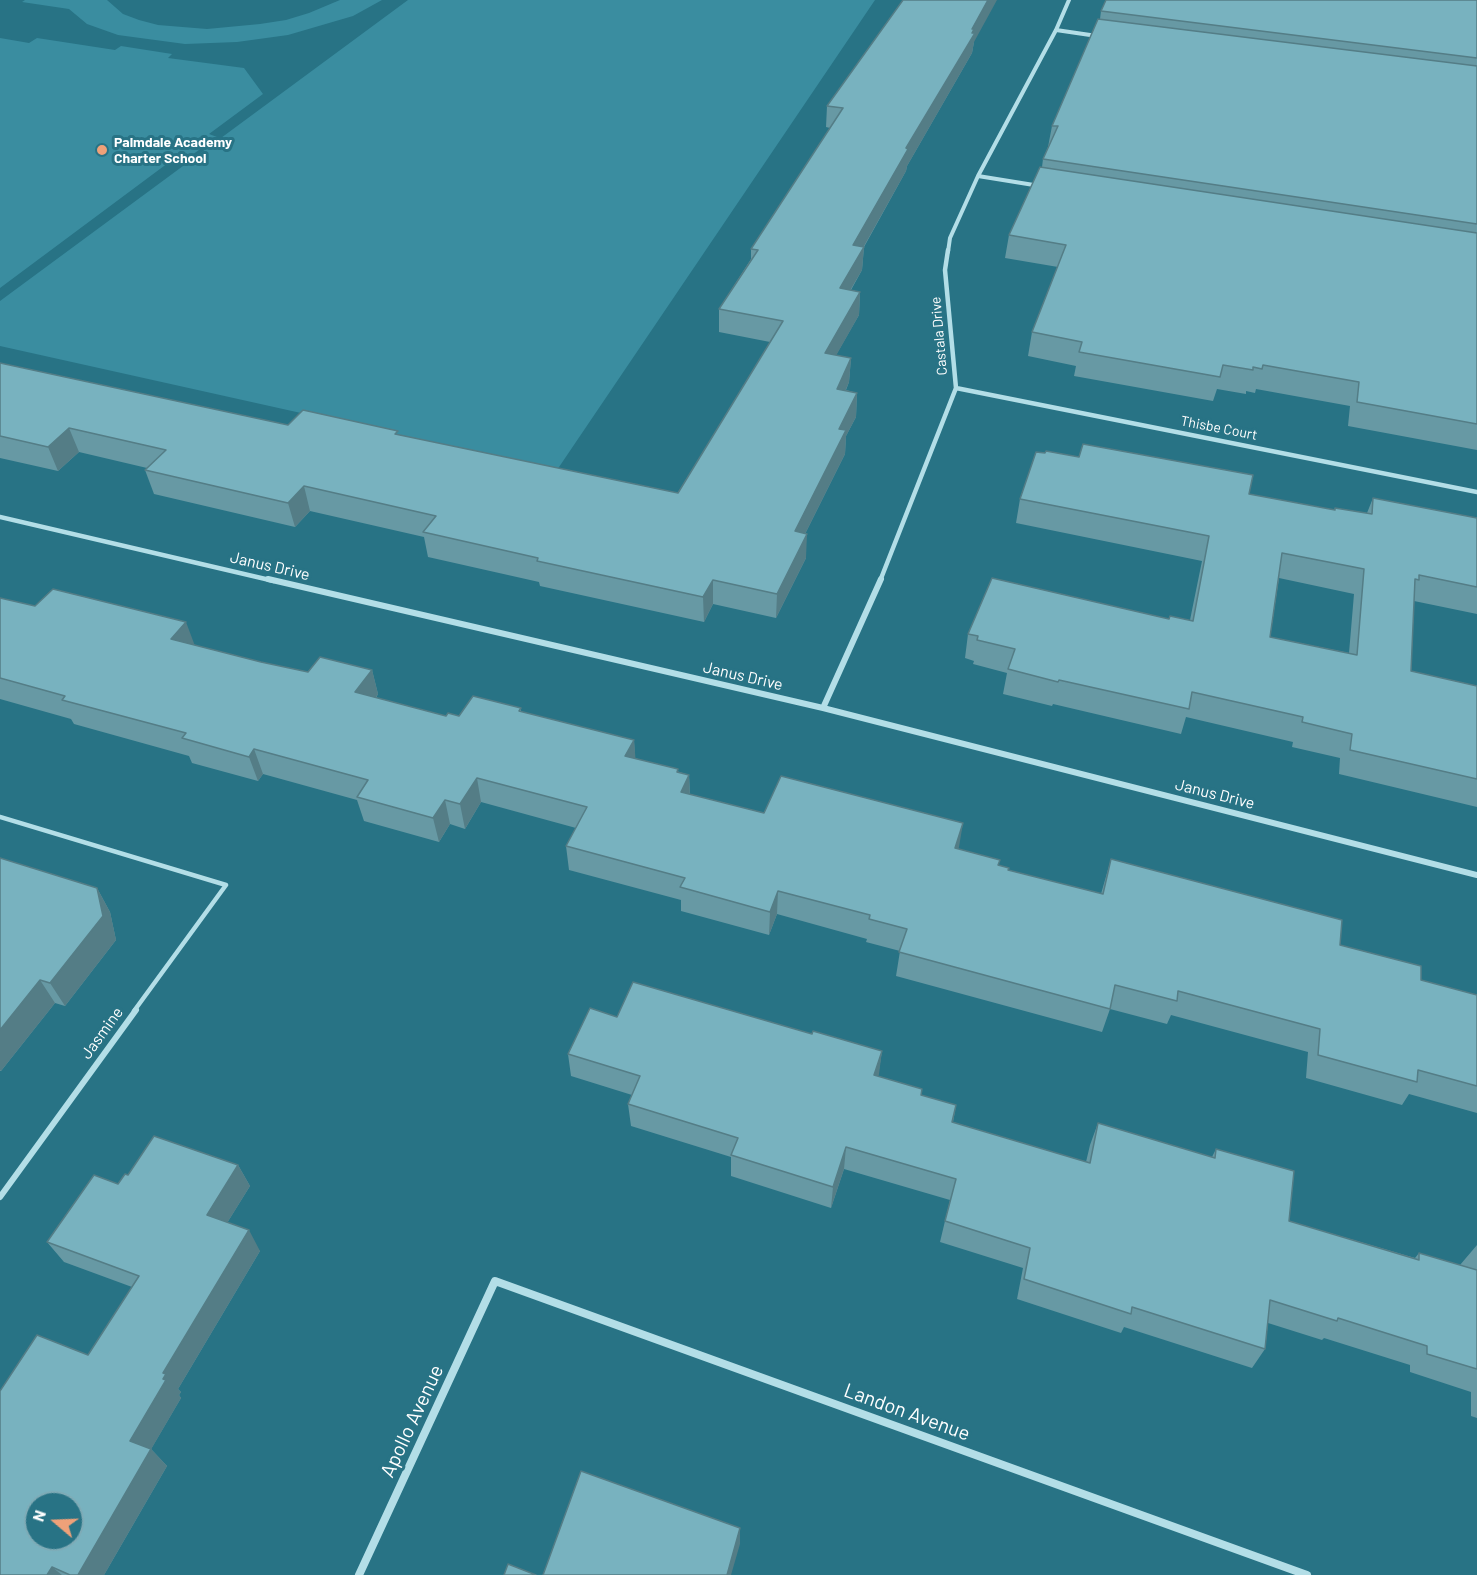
<!DOCTYPE html>
<style>
body{margin:0}
#map{position:relative;width:1477px;height:1575px;overflow:hidden;background:#287385;font-family:Barlow,sans-serif}
canvas{display:block}
.north{position:absolute;left:24px;top:1491px;width:60px;height:60px;box-sizing:border-box;background:#287385;border:2px solid #7eabb6;border-radius:50%;rotate:289deg;font-size:16px;font-weight:700;line-height:24px;text-align:center;color:#fff}
.north::after{content:'';display:block;margin:auto;width:21px;height:27px;background:#efa179;clip-path:polygon(50% 0,100% 100%,50% 72%,0 100%)}
</style>
<div id="map">
<canvas width="1477" height="1575"></canvas>
<div class="north">N</div>
</div>
<script>
const c = document.querySelector('canvas').getContext('2d');
c.lineJoin = 'round';
function fill(path, color) { c.fillStyle = color; c.fill(path, 'evenodd'); }
const poly = rows => new Path2D(rows.map(r => 'M' + r).join(''));
function stroke(path, color, width, dash) { c.strokeStyle = color; c.lineWidth = width; c.lineCap = dash ? 'butt' : 'round'; c.setLineDash(dash || []); c.stroke(path); }
function label(font, color, halo, rows, align = 'center') {
  c.font = font + ' Barlow,sans-serif'; c.lineWidth = 6; c.setLineDash([]); c.textBaseline = 'middle'; c.strokeStyle = halo; c.fillStyle = color; for (const [text, x, y, turn = 0] of rows) {
    c.save(); c.translate(x, y); c.rotate((+turn || 0) * Math.PI / 180); c.textAlign = isNaN(turn) ? turn : align; if (halo) c.strokeText(text, 0, 0); c.fillText(text, 0, 0); c.restore();
  }
}
fill(poly([
 [25,0,107,0,123,14,139,20,158,25,207,29,260,24,286,20,309,13,340,0,382,0,353,16,288,35,237,42,185,44,118,35,87,24,69,9,22,2],
 [408,0,875,0,557,470,0,346,0,301],
 [0,38,29,43,37,38,115,50,121,46,172,54,168,58,244,68,263,94,209,134,217,137,178,165,168,163,0,288]
]), '#3a8da0');
stroke(poly([
 [0,817,226,885,134,1011]
]), '#b3dee7', 4.5);
stroke(poly([
 [0,1197,136,1010]
]), '#b3dee7', 6);
stroke(poly([
 [1056,30,1097,36],
 [978,176,1040,186],
 [948,252,950,238,978,176,1056,30,1069,0]
]), '#b3dee7', 4);
stroke(poly([
 [956,388,1477,492],
 [0,517,274,581],
 [880,581,956,388,945,270,948,250]
]), '#b3dee7', 4.5);
stroke(poly([
 [268,579,823,708,1477,875],
 [823,708,881,579]
]), '#b3dee7', 6);
stroke(poly([
 [359,1575,495,1281,1307,1575]
]), '#b3dee7', 8);
fill(poly([
 [1477,0,1477,450,1348,426,1350,406,1256,389,1255,393,1246,391,1246,394,1217,389,1213,401,1074,376,1076,366,1028,356,1032,332,1058,267,1005,258,1009,235,1042,167,1043,159,1048,147,1052,126,1100,19,1101,11],
 [974,42,972,53,907,166,906,171,864,247,862,270,851,290,860,292,859,315,836,355,851,358,849,382,846,390,857,393,856,417,846,436,845,454,805,534,806,558,776,618,713,604,704,622,540,586,539,582,428,557,424,537,310,511,295,527,154,494,145,470,147,468,79,452,58,471,0,458,0,363,288,425,399,435,678,493,770,342,719,332,719,309,751,259,751,249,830,128,826,127,827,106],
 [1249,494,1334,510,1335,508,1367,513,1373,498,1477,518,1477,614,1414,601,1411,671,1477,686,1477,807,1339,774,1340,758,1292,747,1293,742,1186,717,1181,734,1053,704,1052,706,1003,694,1007,673,973,664,974,661,965,658,968,634,1169,619,1190,620,1202,561,1016,523,1020,499],
 [1279,578,1354,594,1349,653,1270,637],
 [0,598,261,662,308,672,372,670,378,694,376,698,446,716,459,716,521,708,521,712,634,740,635,758,689,775,690,794,764,813,958,849,999,865,1008,870,1101,894,1111,859,1340,945,1421,980,1477,995,1477,1113,1409,1094,1402,1105,1306,1078,1308,1052,1171,1015,1167,1024,1110,1009,1102,1032,896,976,900,951,866,942,867,939,777,914,769,935,681,911,681,900,569,870,566,846,576,828,481,802,465,829,450,824,439,842,364,821,357,800,263,774,258,781,192,763,189,756,74,724,71,719,0,699],
 [0,858,97,888,110,912,116,940,65,1006,55,1003,1,1071,0,1071],
 [617,1017,812,1034,882,1051,878,1076,922,1089,921,1095,956,1105,953,1122,1086,1162,1090,1145,1098,1123,1212,1157,1216,1149,1289,1221,1415,1258,1419,1253,1460,1265,1477,1245,1477,1418,1471,1416,1471,1392,1410,1372,1410,1365,1324,1338,1322,1340,1268,1323,1265,1349,1252,1368,1124,1327,1121,1333,1017,1299,1023,1268,940,1242,950,1200,844,1169,831,1208,731,1176,731,1157,631,1126,628,1104,632,1095,571,1076,568,1054],
 [238,1165,250,1186,227,1223,260,1251,178,1389,181,1392,179,1395,181,1398,151,1449,167,1466,104,1575,0,1575,88,1355,132,1287,64,1262,47,1242,128,1175]
]), '#6799a4');
fill(poly([
 [988,0,997,0,974,42,972,53,907,166,906,171,859,255,864,247,862,270,838,311,840,288,853,245],
 [860,292,859,315,824,377,825,353],
 [851,358,849,382,836,413,837,389],
 [857,393,856,417,846,436,845,454,794,556,795,531,839,429],
 [69,428,79,452,58,471,48,447],
 [304,486,310,511,295,527,288,503],
 [807,534,806,558,776,618,777,594],
 [713,580,713,604,704,622,703,597],
 [186,622,195,646,171,639],
 [372,670,378,694,362,717,355,692],
 [634,740,636,765,625,756],
 [254,749,263,774,258,781,249,757],
 [689,775,690,799,681,792],
 [477,778,481,802,465,829,460,804],
 [445,800,450,824,439,842,433,818],
 [963,823,959,847,951,872,955,848],
 [97,888,110,912,116,940,65,1006,50,983],
 [778,891,777,914,769,935,770,912],
 [40,980,55,1003,1,1071,0,1070,0,1030],
 [882,1051,879,1074,871,1097,874,1075],
 [846,1147,844,1169,831,1208,833,1187],
 [238,1165,250,1186,219,1236,207,1215],
 [249,1230,260,1251,178,1389,181,1392,179,1395,181,1398,146,1458,130,1441,163,1379,163,1373],
 [151,1449,167,1466,104,1575,78,1575],
 [740,1528,740,1544,731,1575,727,1575],
 [52,1567,62,1575,47,1575]
]), '#547d86');
const building = poly([
 [903,0,988,0,972,29,974,29,972,33,975,33,906,148,908,149,853,245,864,247,840,288,860,292,825,353,851,358,837,389,857,393,839,429,846,430,795,531,807,534,777,594,713,580,703,597,537,561,538,558,423,532,436,516,304,486,288,503,145,470,166,450,69,428,48,447,0,436,0,363,288,425,303,410,398,431,395,434,678,493,783,321,719,309,758,250,751,249,843,108,827,106,903,0],
 [1106,0,1477,0,1477,58,1101,11,1106,0],
 [1098,19,1477,66,1477,224,1043,159,1058,126,1052,126,1098,19],
 [1040,167,1477,233,1477,424,1357,402,1359,382,1263,365,1262,369,1253,367,1253,370,1223,365,1220,377,1079,352,1082,342,1032,332,1066,245,1009,235,1040,167],
 [1083,444,1253,475,1249,494,1335,510,1335,508,1372,514,1373,498,1477,518,1477,587,1419,575,1419,580,1415,579,1411,671,1477,686,1477,779,1350,750,1352,734,1302,722,1303,717,1192,692,1189,709,1059,680,1058,682,1008,669,1015,649,977,640,978,636,968,634,992,578,1169,619,1170,616,1193,621,1209,536,1020,499,1036,452,1045,453,1046,451,1079,457,1083,444],
 [1282,553,1364,569,1357,655,1270,637,1282,553],
 [53,589,186,622,171,639,261,662,308,672,320,657,372,670,355,692,446,716,448,713,459,716,473,696,521,708,519,711,634,740,625,756,678,769,677,772,689,775,681,792,764,813,781,776,963,823,955,848,1000,860,998,865,1009,868,1008,870,1103,894,1111,859,1342,920,1340,945,1421,966,1421,980,1477,995,1477,1086,1418,1070,1417,1082,1318,1055,1320,1029,1178,991,1177,1001,1115,985,1110,1009,899,952,907,929,869,919,870,915,778,891,770,912,680,887,685,878,566,846,587,807,477,778,460,804,445,800,433,818,357,797,368,780,254,749,249,757,182,738,186,733,62,700,65,696,0,678,0,598,35,606,53,589],
 [0,858,97,888,103,916,50,983,40,980,0,1030,0,858],
 [633,982,812,1034,813,1031,882,1051,874,1075,922,1089,921,1095,956,1105,952,1122,1090,1163,1098,1123,1215,1158,1216,1149,1294,1171,1289,1221,1419,1260,1419,1253,1477,1270,1477,1369,1427,1354,1427,1346,1338,1318,1337,1321,1270,1300,1265,1349,1132,1307,1131,1314,1024,1279,1030,1248,945,1221,956,1179,846,1147,833,1187,731,1155,738,1138,628,1104,640,1076,568,1054,590,1008,617,1017,633,982],
 [154,1136,238,1165,207,1215,249,1230,163,1373,166,1374,163,1379,166,1380,130,1441,151,1449,78,1575,70,1575,52,1567,47,1575,0,1575,0,1391,37,1335,88,1355,139,1276,47,1242,94,1175,118,1184,125,1174,128,1175,154,1136],
 [36,1503,72,1503,72,1539,36,1539,36,1503],
 [581,1471,740,1528,727,1575,543,1575,581,1471],
 [508,1564,536,1575,504,1575,508,1564]
]);
fill(building, '#78b2bf');
stroke(building, '#547d86', 1.5);
for (const [x, y, r, color] of [
 [102,150,6,"#efa179"]
]) { const dot = new Path2D(); dot.arc(x, y, r, 0, 2 * Math.PI); c.fillStyle = color; c.fill(dot); stroke(dot, '#287385', 2); }
label('bold 14px', '#fff', '#287385', [
 ["Palmdale Academy",114,142],
 ["Charter School",114,158]
], 'left');
label('14px', '#fff', '#287385', [
 ["Castala Drive",939,336,-95],
 ["Thisbe Court",1219,428,11]
]);
label('16px', '#fff', '#287385', [
 ["Janus Drive",270,566,13],
 ["Janus Drive",743,676,13],
 ["Janus Drive",1215,794,14],
 ["Jasmine",102,1033,-54]
]);
label('20px', '#fff', '#287385', [
 ["Landon Avenue",907,1412,20],
 ["Apollo Avenue",412,1421,-65]
]);
</script>
